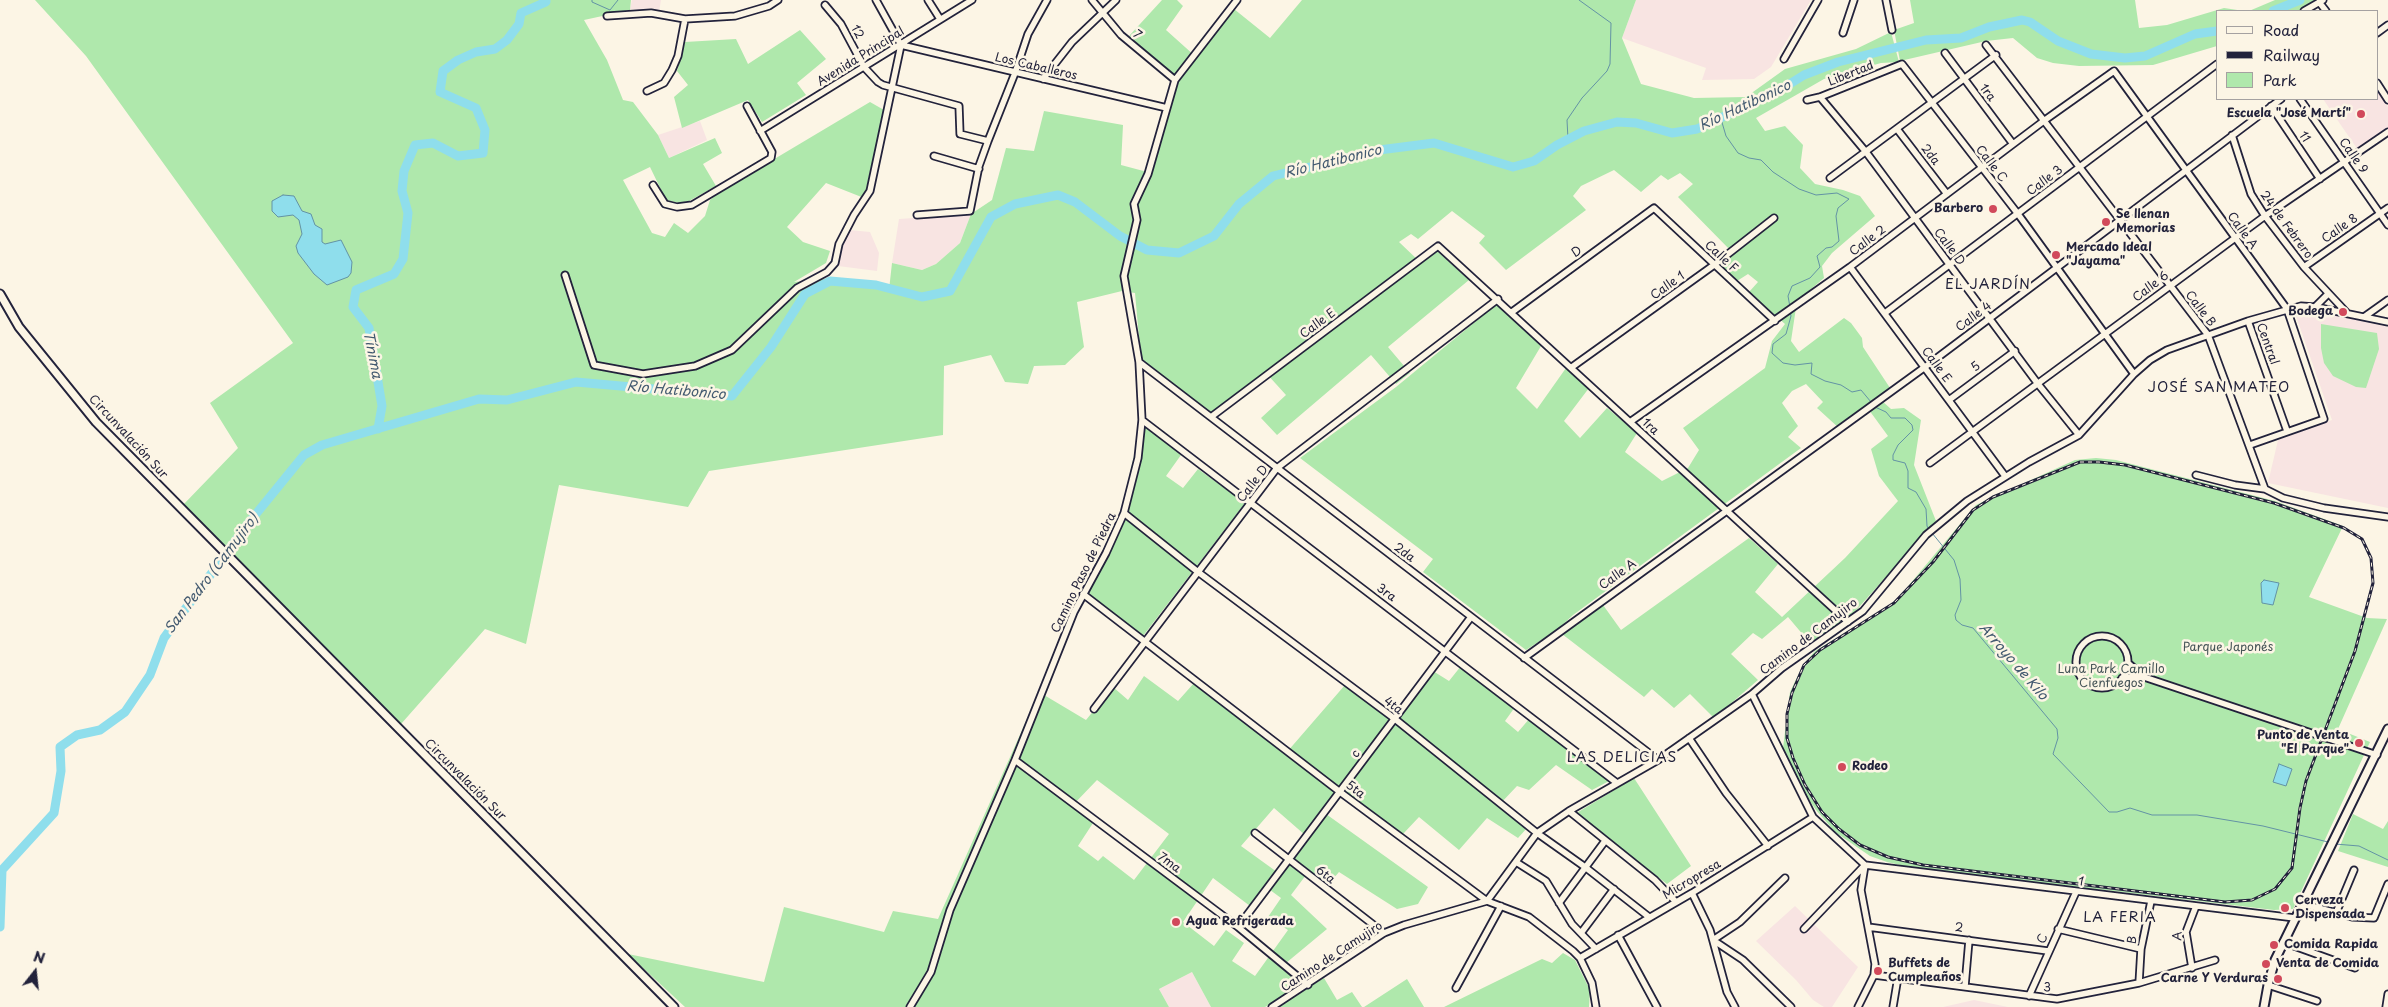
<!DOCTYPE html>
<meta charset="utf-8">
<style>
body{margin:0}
#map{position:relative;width:2388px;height:1007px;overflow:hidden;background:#fcf5e5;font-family:"Playpen Sans",sans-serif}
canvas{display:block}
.legend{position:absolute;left:2216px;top:10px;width:162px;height:90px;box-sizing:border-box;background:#fcf5e5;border:1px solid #a5a1a1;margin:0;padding:6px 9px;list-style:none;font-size:15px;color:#22223b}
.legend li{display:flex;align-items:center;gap:10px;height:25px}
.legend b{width:25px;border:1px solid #a5a1a1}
.north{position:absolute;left:10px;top:947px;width:50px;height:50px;-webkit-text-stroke:4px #fcf5e5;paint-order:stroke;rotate:16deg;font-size:14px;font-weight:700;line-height:20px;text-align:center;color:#22223b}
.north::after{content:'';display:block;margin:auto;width:18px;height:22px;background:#22223b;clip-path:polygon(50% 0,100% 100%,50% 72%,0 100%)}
</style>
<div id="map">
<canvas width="2388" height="1007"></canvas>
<ul class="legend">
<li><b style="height:6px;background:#fcf5e5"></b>Road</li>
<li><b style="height:6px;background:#22223b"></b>Railway</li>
<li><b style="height:14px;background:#afe8ac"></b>Park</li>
</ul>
<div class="north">N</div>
</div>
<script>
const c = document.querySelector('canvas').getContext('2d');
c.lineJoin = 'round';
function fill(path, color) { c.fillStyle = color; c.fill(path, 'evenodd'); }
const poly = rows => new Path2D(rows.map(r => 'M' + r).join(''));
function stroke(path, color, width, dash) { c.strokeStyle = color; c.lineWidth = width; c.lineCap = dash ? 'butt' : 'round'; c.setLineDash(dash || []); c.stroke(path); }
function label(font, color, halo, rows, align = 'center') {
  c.font = font + ' "Playpen Sans",sans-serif'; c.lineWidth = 5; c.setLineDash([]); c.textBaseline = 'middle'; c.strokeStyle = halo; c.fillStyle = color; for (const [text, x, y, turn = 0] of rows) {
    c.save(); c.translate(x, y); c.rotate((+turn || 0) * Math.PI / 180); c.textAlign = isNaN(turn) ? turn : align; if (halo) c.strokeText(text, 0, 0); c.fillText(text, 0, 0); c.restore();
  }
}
fill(poly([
 [632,0,661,0,659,12,630,9],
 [1636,0,1811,0,1771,67,1754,79,1702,80,1706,68,1622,38],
 [2377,90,2388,107,2388,128,2358,150,2323,99,2377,99],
 [700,121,707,140,669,158,658,135],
 [971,214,960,243,936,264,922,270,892,263,899,219],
 [849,230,870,232,879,253,877,271,838,266,842,244],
 [2321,312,2388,327,2388,508,2268,483,2278,440,2332,420,2295,313],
 [1795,906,1858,967,1832,1007,1824,1007,1813,1000,1796,980,1756,941],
 [1192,972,1211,1007,1169,1007,1159,989],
 [1974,1000,2008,1007,1943,1007]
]), '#f8e4e2');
fill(poly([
 [35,0,631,0,630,10,584,20,607,60,623,100,633,102,658,135,669,158,715,138,722,153,703,164,716,186,689,201,679,203,666,200,650,167,623,180,652,233,665,237,674,223,688,233,705,216,710,200,719,192,870,102,884,110,864,198,826,183,787,227,803,242,830,251,826,263,794,282,832,278,889,290,892,263,922,270,936,264,960,243,971,214,992,200,1006,148,1034,151,1044,111,1123,125,1121,165,1151,173,1176,77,1129,36,1162,0,1177,0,1183,6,1166,30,1195,56,1234,9,1270,38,1302,0,1636,0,1622,38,1641,84,1694,98,1746,97,1785,69,1856,49,1891,32,1899,62,1881,63,1824,79,1756,118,1765,131,1785,126,1803,145,1800,168,1815,184,1843,190,1860,196,1875,216,1832,253,1822,266,1824,278,1797,301,1791,341,1799,352,1844,318,1851,323,1862,338,1863,347,1892,391,1882,401,1891,409,1904,408,1921,420,1914,465,1936,521,1851,616,1810,643,1788,617,1762,639,1753,633,1731,654,1758,680,1714,718,1690,694,1674,708,1652,689,1644,697,1562,634,1603,605,1621,630,1749,538,1778,564,1755,592,1782,617,1845,558,1898,501,1879,476,1871,449,1888,436,1869,410,1840,429,1817,408,1823,402,1806,384,1792,391,1782,403,1798,426,1788,437,1801,448,1573,615,1557,630,1526,650,1423,572,1433,559,1300,458,1396,387,1498,303,1541,346,1516,388,1537,409,1566,368,1589,388,1564,421,1580,438,1607,408,1637,433,1625,452,1662,481,1688,468,1699,450,1683,428,1765,368,1772,341,1785,324,1749,292,1758,282,1748,274,1737,281,1719,265,1733,253,1678,197,1693,184,1680,173,1668,180,1661,175,1641,192,1614,170,1581,186,1573,196,1586,210,1506,270,1479,243,1485,236,1452,211,1418,239,1411,234,1399,242,1420,262,1437,251,1469,280,1388,347,1410,373,1396,384,1371,355,1277,435,1261,418,1286,395,1266,373,1215,416,1141,360,1135,293,1122,291,1077,302,1084,347,1065,365,1034,366,1028,384,1005,382,991,355,944,366,943,435,709,471,688,507,559,485,526,644,485,629,401,724,183,505,238,448,210,403,293,343,86,56],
 [1910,0,2135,0,2139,28,2167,25,2224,8,2244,11,2217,11,2217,46,2153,65,2079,66,2053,63,2037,58,2013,38,1986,41,1900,61,1894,30,1914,23],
 [2275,0,2321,0,2301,11,2249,11],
 [800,30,826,59,797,83,806,95,762,122,748,100,682,128,674,97,688,85,677,71,685,42,736,39,748,64],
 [2321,324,2377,333,2379,349,2366,388,2356,387,2333,376,2324,363,2321,348],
 [1142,422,1181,455,1166,476,1183,488,1198,469,1245,503,1143,636,1084,591,1121,511],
 [2096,458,2116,460,2275,501,2343,526,2309,597,2367,618,2387,619,2338,729,2370,742,2293,909,2274,910,1909,867,1887,862,1870,856,1835,832,1816,810,1801,788,1783,748,1790,692,1803,665,1815,651,1894,603,1976,505,2075,460],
 [1461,666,1515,707,1505,721,1518,732,1530,718,1611,780,1592,790,1556,765,1529,790,1517,786,1500,804,1527,828,1518,838,1487,818,1459,850,1419,817,1403,834,1386,824,1342,790,1326,814,1428,887,1418,904,1397,909,1339,872,1328,885,1309,871,1291,895,1327,929,1286,963,1308,983,1265,1007,1211,1007,1192,972,1159,989,1169,1007,685,1007,628,954,764,982,784,907,884,932,893,911,938,919,1039,692,1086,720,1113,687,1128,700,1144,676,1178,701,1194,683,1287,752,1345,685,1394,722,1433,671,1449,681],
 [1097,780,1169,834,1134,880,1103,856,1098,861,1078,846,1093,823,1072,806],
 [1274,808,1305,835,1277,872,1241,846],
 [1213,878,1250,906,1266,887,1281,898,1268,917,1288,930,1255,976,1232,961,1244,943,1226,930,1214,946,1183,922],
 [1634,778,1691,866,1667,884,1575,814],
 [2353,814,2383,829,2388,821,2388,867,2338,851],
 [1563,953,1575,960,1590,990,1589,1007,1444,1007,1542,959,1552,963],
 [1324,978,1337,1000,1352,992,1362,1007,1276,1007],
 [1407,979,1424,1007,1364,1007]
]), '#afe8ac');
const water = poly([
 [283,195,294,196,302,211,311,214,315,225,322,229,322,242,325,244,341,240,352,262,351,273,348,277,327,285,314,274,298,253,296,246,302,234,299,220,293,215,278,217,272,211,272,201,283,195],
 [2264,580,2279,583,2273,605,2262,603,2261,583,2264,580],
 [2279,764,2292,769,2286,786,2273,782,2279,764]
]);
fill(water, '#8fdeec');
stroke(water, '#6393a5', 1);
stroke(poly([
 [592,0,592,2,610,10,618,0],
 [1721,119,1726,136,1738,153,1749,158,1761,160,1773,172,1799,189,1816,195,1837,193,1849,199,1838,208,1836,216,1839,241,1832,247,1826,248,1817,256,1820,267,1810,278,1792,286,1788,296,1790,307],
 [1568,139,1567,120,1582,98,1607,71,1610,64,1611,23,1579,0],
 [1790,311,1791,316,1786,334,1773,344,1772,353,1783,363,1795,365,1812,363,1811,374,1825,381,1841,385,1852,392,1861,390,1871,402],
 [1875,407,1886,412,1891,418,1905,418,1912,425,1913,430,1898,445,1893,455,1893,460,1905,463,1908,471,1908,488,1916,492,1926,509,1927,526,1929,530],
 [1932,533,1954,560,1960,579,1961,600,1955,615,1956,620,1962,625,1973,628,2057,729,2058,738,2053,754,2109,812,2117,812,2130,808,2152,815,2197,815,2263,826,2328,842],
 [2335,844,2359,846,2388,860]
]), '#6393a5', 1);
stroke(poly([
 [2273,11,2300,0],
 [378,429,382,406,369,328,353,307,356,290,394,274,403,259,408,213,402,191,404,171,415,145,433,143,458,156,483,153,485,130,476,108,440,92,443,71,458,60,476,52,495,49,507,40,519,24,521,13,546,2,546,0],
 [0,927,2,870,54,813,61,771,60,747,77,735,100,730,125,712,150,675,164,638,247,525,304,455,322,445,479,399,507,400,576,382,732,396,771,347,805,294,830,281,876,285,922,297,950,291,991,217,1015,204,1058,195,1075,202,1120,236,1147,250,1179,253,1214,236,1239,204,1273,176,1379,150,1434,143,1513,167,1534,161,1557,145,1584,131,1617,122,1636,123,1672,133,1697,129,1780,90,1804,75,1838,62,1926,40,1961,38,1989,27,2022,20,2030,22,2058,41,2091,54,2125,58,2145,56,2195,34,2217,31]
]), '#8fdeec', 9);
const minor = poly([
 [876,0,901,45],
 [928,0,940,19],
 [1092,0,1121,35,1175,80],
 [1886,0,1892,30],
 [2319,2,2326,11],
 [825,5,841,24,864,67,878,82,883,85,959,106,960,134,988,141],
 [2304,11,2323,0],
 [607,16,651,13,685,19,735,16,769,6,778,0],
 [1843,33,1854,0],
 [2377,33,2388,25],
 [901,45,1167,108],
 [1986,45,2208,335,2265,489],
 [1945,53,2013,144],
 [1784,59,1818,0],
 [1043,79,1072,42,1116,0],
 [2377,83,2388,100],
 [647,91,664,83,672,70,678,56,685,19],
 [1820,97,1866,152,2038,384,2079,435],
 [2300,99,2388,225],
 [1807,100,1820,97,1902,64,2018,214,2134,374],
 [2271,106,2320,179],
 [1897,129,1947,194],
 [760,131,972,0],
 [2232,135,2251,194,2265,216,2304,267,2347,313],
 [934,156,979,169],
 [1830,178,1996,55],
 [653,185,665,204,677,207,692,205,771,158,772,152,747,106],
 [917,215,970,211,979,166,988,141,1015,73,1028,34,1047,0],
 [1850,267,2005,476],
 [2304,267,2388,208],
 [565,275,594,365,643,374,695,366,732,350,797,288,827,272,835,263,839,244,854,215,870,191,901,45],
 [2315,307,2328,294],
 [1512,312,1654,208,1775,321],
 [1885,313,2217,64],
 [2364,317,2388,300],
 [2248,321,2287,431],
 [1139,362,1658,760],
 [1572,367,1714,265,1774,218],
 [1949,400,2015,351],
 [1211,417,1438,246,1848,622],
 [1142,420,1617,783],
 [1630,422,1850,267,2045,120,2114,71,2287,309,2324,419,2250,445],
 [1930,463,2265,216,2388,132],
 [2196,475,2235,485,2265,489,2283,498,2324,508,2388,517],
 [1124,513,1198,572,1395,719,1537,833,1585,867,1649,917],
 [1083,594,1340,792,1487,901,1529,917,1573,951,1580,958,1592,983,1596,1007],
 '2076 662a26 26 0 1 1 52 0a26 26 0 1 1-52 0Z',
 [1524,658,1925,367,2281,99],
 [2128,663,2144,677,2377,755],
 [2122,678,2142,677],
 [1752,694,1813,817,1865,865],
 [1094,709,1277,468,1498,299],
 [1689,738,1726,793,1768,846],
 [1015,760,1238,927,1308,985],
 [1569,811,1655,880,1676,902],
 [1255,833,1384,933],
 [1516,862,1546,881,1572,924,1596,949],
 [1865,865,2295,918],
 [1785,878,1740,922,1713,940,1743,960,1791,1007],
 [1692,893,1710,930,1727,992,1735,1007],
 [1559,903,1605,841],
 [2303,904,2352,917,2374,918,2388,884],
 [2336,913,2354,870],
 [1238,927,1471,617],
 [1868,927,2048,951],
 [1804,929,1865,865],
 [2058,929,2141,949],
 [1581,933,1614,889],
 [1618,935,1657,1007],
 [2283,942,2355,968],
 [1580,958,1692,893,1813,817],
 [2192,968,2186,932,2196,906],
 [1874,975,2057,999,2139,983,2215,960],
 [2139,983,2141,949,2151,901],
 [2268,985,2317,1001],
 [1965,986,1969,940],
 [1456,988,1501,906],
 [2029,996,2076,892],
 [910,1007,931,972,950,910,1015,760,1074,612,1106,553,1124,513,1138,458,1142,420,1139,362,1124,276,1137,220,1134,204,1148,174,1175,80,1237,0],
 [1272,1007,1384,933,1404,925,1487,901,1537,833,1569,811,1658,760,1752,694,1782,668,1863,611,1926,535,1967,501,2029,462,2079,435,2134,374,2150,360,2167,350,2248,321,2301,306,2315,307,2388,322],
 [1858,1007,1874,975,1875,964,1861,890,1865,865],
 [1893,1007,1898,977],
 [2386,1007,2388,994]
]);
const major = poly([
 [0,294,19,327,96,422,674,1007],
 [2264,1007,2268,985,2275,960,2388,729]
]);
stroke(minor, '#22223b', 9);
stroke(major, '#22223b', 11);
stroke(minor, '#fcf5e5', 5.5);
stroke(major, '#fcf5e5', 7);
const rail = poly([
 [2080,462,2099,462,2125,465,2274,503,2344,528,2362,539,2371,558,2373,583,2355,651,2306,781,2300,808,2292,868,2275,889,2252,900,2225,902,1923,865,1888,857,1860,845,1839,829,1822,812,1805,785,1793,758,1787,738,1787,714,1792,693,1804,665,1820,650,1894,603,1933,562,1973,510,1993,497,2080,462]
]);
stroke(rail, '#22223b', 3);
stroke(rail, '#fcf5e5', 1, [4]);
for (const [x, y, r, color] of [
 [2361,114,5,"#d1495b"],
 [1993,209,5,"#d1495b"],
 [2106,222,5,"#d1495b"],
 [2056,255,5,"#d1495b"],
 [2343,312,5,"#d1495b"],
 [2359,743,5,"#d1495b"],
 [1842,767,5,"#d1495b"],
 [2285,908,5,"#d1495b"],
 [1176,922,5,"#d1495b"],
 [2274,945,5,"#d1495b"],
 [2266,964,5,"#d1495b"],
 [1878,971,5,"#d1495b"],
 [2278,979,5,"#d1495b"]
]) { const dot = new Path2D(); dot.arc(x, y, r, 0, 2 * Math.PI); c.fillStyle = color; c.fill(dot); stroke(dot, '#fcf5e5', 2); }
label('12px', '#22223b', '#fcf5e5', [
 ["12",857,32,62],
 ["7",1137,35,40],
 ["Avenida Principal",861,57,-32],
 ["Los Caballeros",1036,67,13],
 ["Libertad",1851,74,-22],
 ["1ra",1987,93,53],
 ["11",2304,137,56],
 ["2da",1930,155,53],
 ["Calle 9",2353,156,55],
 ["Calle C",1991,164,52],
 ["Calle 3",2045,181,-37],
 ["24 de Febrero",2286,225,54],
 ["Calle 8",2340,229,-35],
 ["Calle A",2242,231,54],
 ["Calle 2",1868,241,-37],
 ["Calle D",1949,247,53],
 ["D",1577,252,-36],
 ["Calle F",1721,257,43],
 ["Calle 1",1668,286,-36],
 ["Calle 6",2151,287,-37],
 ["Calle B",2200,309,53],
 ["Calle 4",1974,317,-37],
 ["Calle E",1318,324,-37],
 ["Central",2267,344,70],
 ["Calle E",1936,365,53],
 ["5",1976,367,-36],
 ["1ra",1650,427,43],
 ["Circunvalación Sur",128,437,47],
 ["Calle D",1253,484,-53],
 ["2da",1404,553,37],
 ["Camino Paso de Piedra",1084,573,-64],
 ["Calle A",1618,575,-36],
 ["3ra",1386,593,37],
 ["Camino de Camujiro",1809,637,-37],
 ["4ta",1393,706,37],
 ["c",1356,754,-53],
 ["Circunvalación Sur",465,780,45],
 ["5ta",1355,790,37],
 ["7ma",1169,863,37],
 ["6ta",1325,875,38],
 ["Micropresa",1692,880,-31],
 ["1",2081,882,7],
 ["2",1959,928,8],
 ["A",2178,936,-88],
 ["C",2043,939,-65],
 ["B",2133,940,-80],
 ["Camino de Camujiro",1332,957,-33],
 ["3",2047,988,7]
]);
label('bold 12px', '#22223b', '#fcf5e5', [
 ["Escuela \"José Martí\"",2351,114,"right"],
 ["Barbero",1983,209,"right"],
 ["Se llenan",2116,215],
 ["Memorias",2116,229],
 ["Mercado Ideal",2066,248],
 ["\"Jayama\"",2066,262],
 ["Bodega",2333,312,"right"],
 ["Punto de Venta",2349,736,"right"],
 ["\"El Parque\"",2349,750,"right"],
 ["Rodeo",1852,767],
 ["Cerveza",2295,901],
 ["Dispensada",2295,915],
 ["Agua Refrigerada",1186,922],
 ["Comida Rapida",2284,945],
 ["Buffets de",1888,964],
 ["Cumpleaños",1888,978],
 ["Venta de Comida",2276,964],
 ["Carne Y Verduras",2268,979,"right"]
], 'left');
label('12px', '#455457', '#fcf5e5', [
 ["Parque Japonés",2228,648],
 ["Luna Park Camillo",2111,670],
 ["Cienfuegos",2111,684]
]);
label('italic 14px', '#435a70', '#fcf5e5', [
 ["Río Hatibonico",1745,106,-25],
 ["Río Hatibonico",1333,162,-14],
 ["Tínima",372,355,79],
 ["Río Hatibonico",676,391,5],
 ["San Pedro (Camujiro)",212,574,-53],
 ["Arroyo de Kilo",2013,662,49]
]);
c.letterSpacing = '1px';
label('14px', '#22223b', '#fcf5e5', [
 ["EL JARDÍN",1988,285],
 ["JOSÉ SAN MATEO",2219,388],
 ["LAS DELICIAS",1622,758],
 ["LA FERIA",2120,918]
]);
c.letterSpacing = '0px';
</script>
